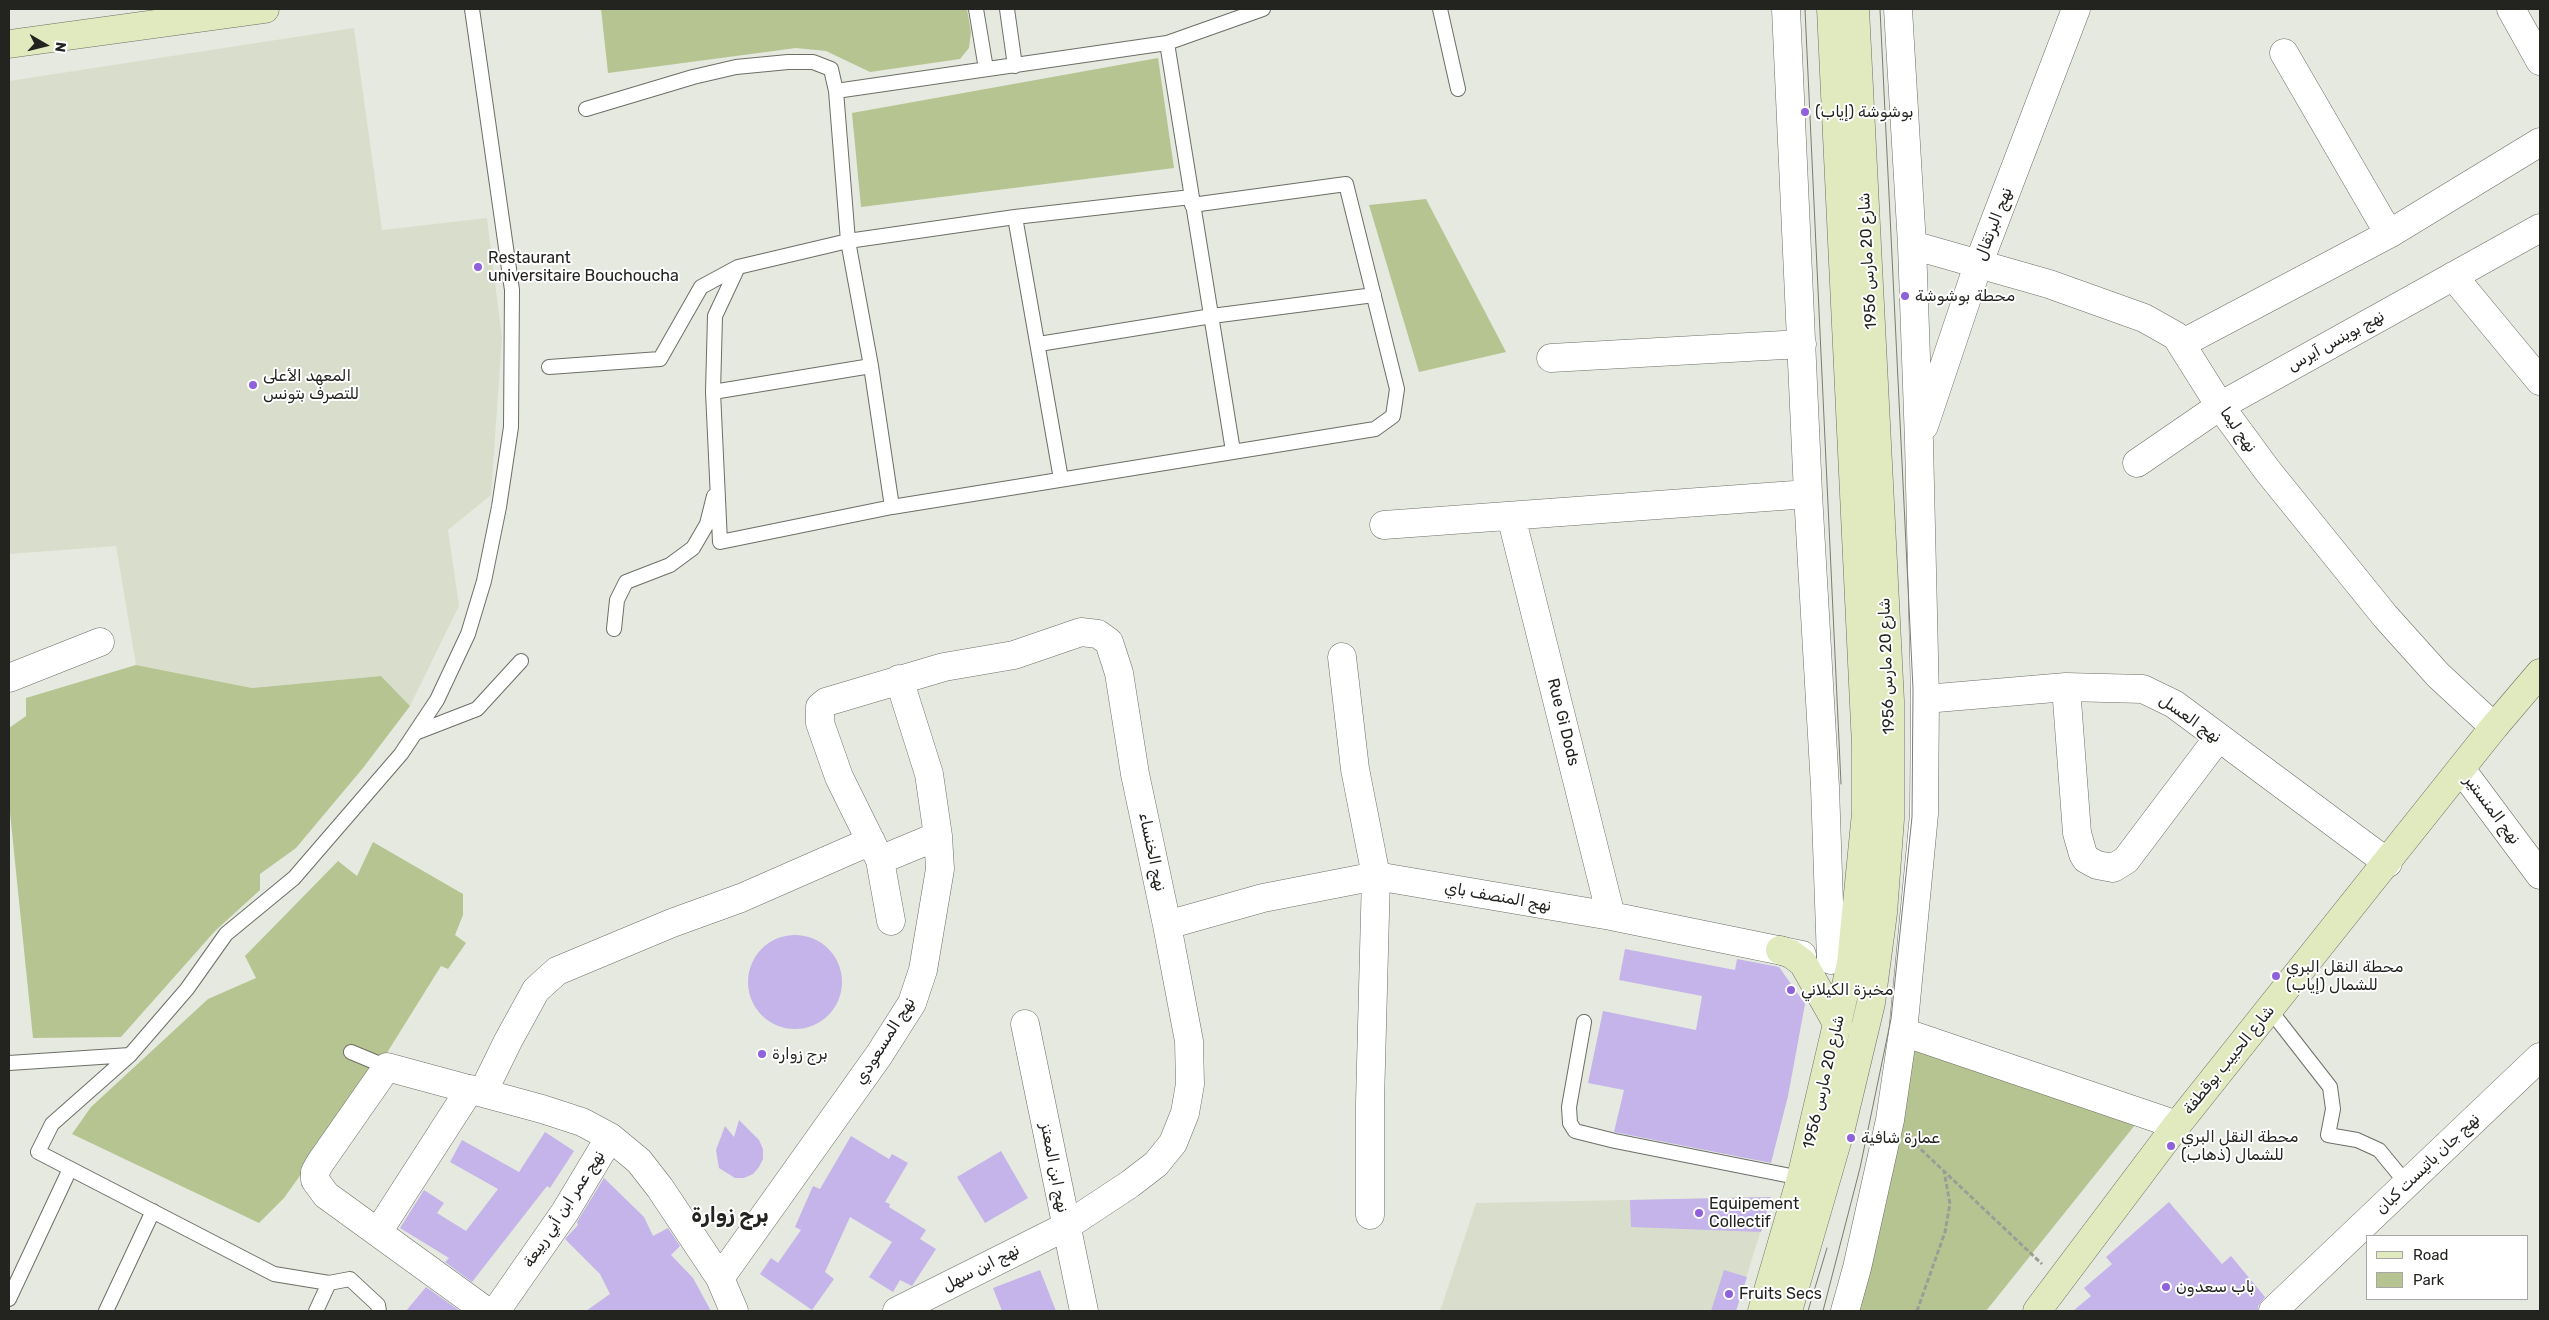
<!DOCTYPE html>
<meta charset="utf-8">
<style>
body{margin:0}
#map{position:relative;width:2549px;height:1320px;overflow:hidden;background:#e6e9df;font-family:Rubik,sans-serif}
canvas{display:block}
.frame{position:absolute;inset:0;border:10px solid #232420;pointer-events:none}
.legend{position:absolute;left:2366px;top:1235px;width:162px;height:65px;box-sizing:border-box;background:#fff;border:1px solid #a7a7a6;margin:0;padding:6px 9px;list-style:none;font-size:15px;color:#232420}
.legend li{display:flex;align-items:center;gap:10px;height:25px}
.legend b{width:25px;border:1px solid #a7a7a6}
.north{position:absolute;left:20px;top:20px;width:50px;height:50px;-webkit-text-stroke:4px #fff;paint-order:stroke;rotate:98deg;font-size:14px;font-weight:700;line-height:20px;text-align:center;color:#232420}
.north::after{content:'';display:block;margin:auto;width:18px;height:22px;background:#232420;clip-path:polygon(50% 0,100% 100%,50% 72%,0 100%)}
</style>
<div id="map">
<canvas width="2549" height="1320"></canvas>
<div class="frame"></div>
<ul class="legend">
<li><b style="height:6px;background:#e1e9be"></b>Road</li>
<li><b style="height:14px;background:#b6c491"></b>Park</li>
</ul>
<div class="north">N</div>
</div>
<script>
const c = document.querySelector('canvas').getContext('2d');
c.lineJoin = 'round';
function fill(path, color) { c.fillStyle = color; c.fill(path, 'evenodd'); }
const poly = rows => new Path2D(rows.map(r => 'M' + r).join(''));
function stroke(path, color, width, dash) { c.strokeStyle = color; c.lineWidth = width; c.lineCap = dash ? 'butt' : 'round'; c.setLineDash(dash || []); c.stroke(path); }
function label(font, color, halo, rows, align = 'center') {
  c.font = font + ' Rubik,"Noto Sans Arabic",sans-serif'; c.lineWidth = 4; c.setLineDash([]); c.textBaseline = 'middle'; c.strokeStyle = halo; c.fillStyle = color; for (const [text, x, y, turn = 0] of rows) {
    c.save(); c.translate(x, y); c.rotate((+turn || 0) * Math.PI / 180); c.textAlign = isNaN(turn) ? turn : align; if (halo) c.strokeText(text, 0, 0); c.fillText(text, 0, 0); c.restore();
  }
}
fill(poly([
 [354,28,382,230,487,218,502,337,491,495,448,530,459,606,410,706,381,676,252,688,136,665,116,546,9,554,9,81],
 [1771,1197,1736,1311,1440,1311,1476,1203]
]), '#d9decc');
fill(poly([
 [601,9,967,9,971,32,969,48,960,59,870,72,826,51,796,48,608,73],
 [1158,58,1174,168,861,207,852,113],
 [1426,199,1506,352,1419,372,1369,205],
 [136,665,252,688,381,676,410,706,363,768,296,848,260,874,260,890,215,931,121,1037,33,1038,9,803,9,728,26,716,26,698],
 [373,842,463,894,463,915,455,935,466,943,448,969,441,966,380,1064,284,1198,259,1223,72,1134,91,1107,208,999,256,978,245,956,338,861,357,876],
 [1911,1048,2139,1120,1986,1311,1854,1311]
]), '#b6c491');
fill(poly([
 '748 982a47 47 0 1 1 94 0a47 47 0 1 1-94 0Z',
 [1625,949,1735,970,1737,959,1779,967,1805,1004,1788,1096,1771,1163,1614,1132,1624,1090,1588,1083,1603,1011,1696,1030,1702,996,1619,980],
 [739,1120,759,1140,763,1149,763,1159,759,1167,753,1174,744,1178,735,1178,719,1168,716,1150,725,1126,734,1137],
 [545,1132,574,1151,550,1188,547,1186,472,1282,445,1262,449,1258,400,1228,424,1190,444,1203,437,1213,466,1231,498,1189,450,1162,462,1140,519,1172],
 [851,1136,889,1159,892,1154,908,1163,885,1202,890,1204,889,1207,926,1230,920,1239,936,1249,912,1286,900,1280,893,1292,869,1277,892,1242,850,1217,825,1272,834,1279,812,1310,760,1274,771,1258,778,1263,801,1230,795,1227,813,1186,820,1189],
 [1001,1151,1028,1198,985,1223,957,1177],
 [604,1178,644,1217,653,1236,668,1228,680,1246,671,1255,693,1278,711,1311,586,1311,610,1294,600,1274,565,1239,578,1225,577,1222],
 [1771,1197,1761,1232,1631,1227,1630,1200],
 [2169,1202,2222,1264,2231,1256,2265,1297,2258,1306,2258,1311,2073,1311,2091,1296,2084,1288,2112,1264,2106,1257],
 [1040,1270,1056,1311,1002,1311,993,1288],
 [1724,1270,1747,1277,1736,1311,1711,1311],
 [426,1287,460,1311,406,1311]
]), '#c4b4e9');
const lane = poly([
 [976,9,986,69],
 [1007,9,1015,66],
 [1440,9,1458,89],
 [1167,43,1233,451],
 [836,91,848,241,871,366,892,507],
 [586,109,693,77,736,67,788,62,813,62,831,69,836,91,1167,43,1263,9],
 [1015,217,1061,479],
 [738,267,715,316,713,392,720,542,892,507,1375,429,1393,416,1397,389,1346,184,1192,205],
 [1039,344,1212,316,1374,295],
 [549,367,660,359,701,287,738,267,848,241,1015,217,1191,197],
 [713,392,871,366],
 [614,629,617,600,626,582,670,565,693,548,707,524,714,496],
 [415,733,477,709,521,661],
 [2270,1010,2330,1087,2333,1109,2328,1135,2357,1140,2379,1150,2407,1184],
 [1584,1022,1569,1107,1570,1123,1575,1131,1615,1141,1801,1178],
 [351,1052,387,1067],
 [130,1055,52,1124,38,1152,274,1274,329,1283,350,1279,378,1305,379,1311],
 [9,1063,130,1055,187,989,226,934,294,878,401,754,437,700,468,634,484,581,499,507,511,427,512,290,472,9],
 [9,1299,70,1169],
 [106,1311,153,1211],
 [316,1311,329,1283]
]);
const street = poly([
 [1786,9,1808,494,1825,787,1831,960],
 [2511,9,2540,61],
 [2284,53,2389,234],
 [1912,245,2049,284,2144,318,2176,336,2220,406,2267,470,2385,616,2438,675,2494,727],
 [2453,276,2540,381],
 [2183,343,2389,234,2540,142],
 [1551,358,1802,344],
 [1924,426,1978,265,2076,9],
 [2137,463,2220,406,2540,228],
 [1384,525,1808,494],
 [1514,528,1611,916],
 [1342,657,1355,769,1376,876,1370,1102,1370,1215],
 [9,678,100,642],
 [2066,687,2077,833,2083,854,2086,859,2097,865,2113,868,2126,860,2218,738],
 [1925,699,2066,687,2143,689,2174,704,2388,863],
 [2461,769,2540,875],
 [880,860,938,836],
 [891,921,880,860,839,777,820,723,820,707,826,702,944,667,1014,655,1081,632,1098,634,1109,642,1119,673,1135,774,1167,925,1189,1041,1190,1084,1185,1113,1173,1143,1156,1164,1130,1184,1065,1227,897,1311],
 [1167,925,1263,898,1376,876,1611,916,1802,955],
 [1025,1024,1084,1311],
 [1903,1032,2177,1125],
 [483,1092,508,1041,536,990,557,971,672,923,741,898,871,841],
 [378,1232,470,1089],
 [720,1278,879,1055,912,1003,923,970,940,869,938,836,929,774,899,679],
 [486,1311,326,1195,315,1180,315,1172,320,1163,387,1067,542,1109,582,1122,610,1137,639,1161,660,1188,720,1278,734,1311],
 [496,1311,565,1212,610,1137],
 [1845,1311,1857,1268,1890,1120,1903,1032,1924,814,1925,699,1919,442,1912,245,1898,9],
 [2273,1311,2540,1057]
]);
const secondary = poly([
 [9,44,265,9],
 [1780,950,1791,954,1803,963,1838,1025],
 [1762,1311,1801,1178,1851,964,1866,813,1866,746,1831,9],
 [1788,1311,1841,1128,1871,1003,1883,913,1890,819,1890,701,1855,9],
 [2037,1311,2177,1125,2494,727,2540,673]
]);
stroke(lane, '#6c6f66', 16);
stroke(street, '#6c6f66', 29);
stroke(secondary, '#6c6f66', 29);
stroke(poly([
 [1910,1139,2042,1264],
 [1917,1311,1945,1232,1950,1204,1944,1171]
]), '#9c9e96', 3, [5, 2.5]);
stroke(lane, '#fff', 14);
stroke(street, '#fff', 28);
stroke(secondary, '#e1e9be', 28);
stroke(poly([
 [1805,9,1841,784],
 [1808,1311,1827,1248],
 [1823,1311,1860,1168,1891,1019,1912,817,1913,689,1880,9]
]), '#7a7b75', 1);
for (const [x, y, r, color] of [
 [1805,112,5,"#8f61db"],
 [478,267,5,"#8f61db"],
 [1905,296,5,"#8f61db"],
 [253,385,5,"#8f61db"],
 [2276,976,5,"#8f61db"],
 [1791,990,5,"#8f61db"],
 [762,1054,5,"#8f61db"],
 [1851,1138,5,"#8f61db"],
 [2171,1146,5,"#8f61db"],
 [1699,1213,5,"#8f61db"],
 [2166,1287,5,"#8f61db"],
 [1729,1294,5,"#8f61db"]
]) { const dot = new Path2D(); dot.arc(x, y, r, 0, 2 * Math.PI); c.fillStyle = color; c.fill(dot); stroke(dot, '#fff', 2); }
label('16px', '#232420', '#fff', [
 ["بوشوشة (إياب)",1815,112],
 ["Restaurant",488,258],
 ["universitaire Bouchoucha",488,276],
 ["محطة بوشوشة",1915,296],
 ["المعهد الأعلى",263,376],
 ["للتصرف بتونس",263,394],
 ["محطة النقل البري",2286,967],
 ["للشمال (إياب)",2286,985],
 ["مخبزة الكيلاني",1801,990],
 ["برج زوارة",772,1054],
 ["محطة النقل البري",2181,1137],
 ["للشمال (ذهاب)",2181,1155],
 ["عمارة شافية",1861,1138],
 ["Equipement",1709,1204],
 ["Collectif",1709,1222],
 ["باب سعدون",2176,1287],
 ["Fruits Secs",1739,1294]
], 'left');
label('16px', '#232420', '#fff', [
 ["نهج البرتقال",1994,224,-69],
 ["شارع 20 مارس 1956",1868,261,-93],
 ["نهج بوينس آيرس",2336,341,-29],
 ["نهج ليما",2238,430,55],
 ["شارع 20 مارس 1956",1887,666,-92],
 ["نهج العسل",2190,719,35],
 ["Rue Gi Dods",1563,722,76],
 ["نهج المنستير",2492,810,53],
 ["نهج الخنساء",1152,852,78],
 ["نهج المنصف باي",1498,897,10],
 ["نهج المسعودي",885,1041,-58],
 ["شارع الحبيب بوقطفة",2229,1060,-51],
 ["شارع 20 مارس 1956",1824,1082,-77],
 ["نهج جان باتيست كبان",2428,1164,-44],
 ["نهج ابن المعتز",1054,1168,79],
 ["نهج عمر ابن أبي ربيعة",564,1209,-57],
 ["نهج ابن سهل",981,1268,-27]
]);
label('bold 21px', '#232420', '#fff', [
 ["برج زوارة",730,1216]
]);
</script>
